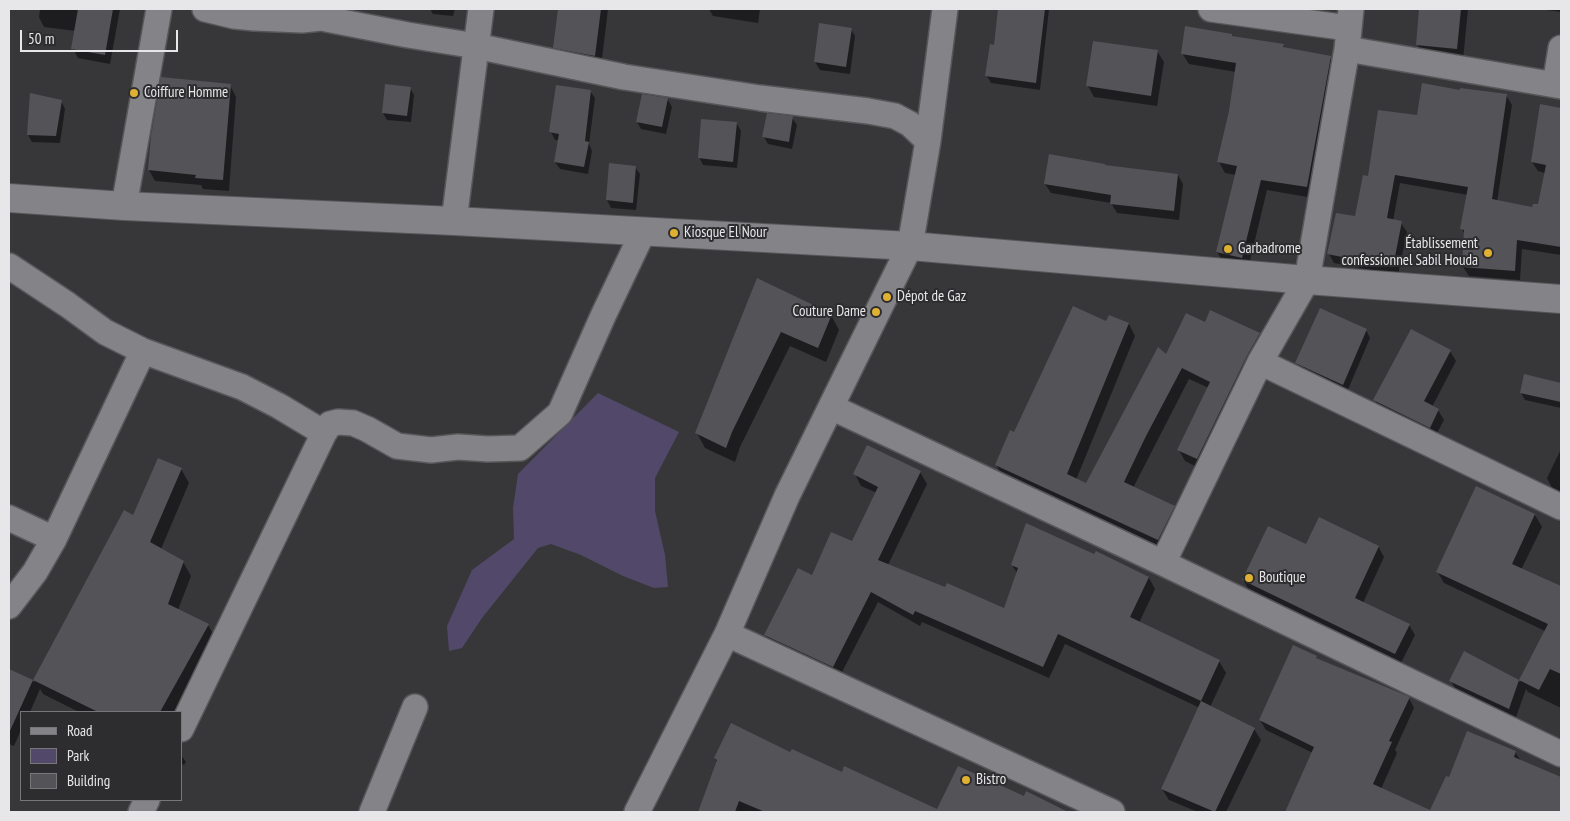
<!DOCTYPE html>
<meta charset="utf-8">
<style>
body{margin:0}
#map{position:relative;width:1570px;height:821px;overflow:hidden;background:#37373a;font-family:"PT Sans Narrow",sans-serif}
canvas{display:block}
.frame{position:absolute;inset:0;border:10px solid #e7e7e9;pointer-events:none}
.legend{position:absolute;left:20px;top:711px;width:162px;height:90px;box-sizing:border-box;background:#2d2d30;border:1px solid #77777a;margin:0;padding:6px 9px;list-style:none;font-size:15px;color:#e7e7e9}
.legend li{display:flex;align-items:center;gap:10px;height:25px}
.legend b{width:25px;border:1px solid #77777a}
.scale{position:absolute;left:20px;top:30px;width:158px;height:22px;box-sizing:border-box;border:2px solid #e7e7e9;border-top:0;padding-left:6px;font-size:15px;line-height:18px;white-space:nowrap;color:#e7e7e9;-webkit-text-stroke:4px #2d2d30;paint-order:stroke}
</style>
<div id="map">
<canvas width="1570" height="821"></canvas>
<div class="frame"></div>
<ul class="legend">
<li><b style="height:6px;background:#848387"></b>Road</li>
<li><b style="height:14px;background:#524869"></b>Park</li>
<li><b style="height:14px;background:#545357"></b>Building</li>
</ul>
<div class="scale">50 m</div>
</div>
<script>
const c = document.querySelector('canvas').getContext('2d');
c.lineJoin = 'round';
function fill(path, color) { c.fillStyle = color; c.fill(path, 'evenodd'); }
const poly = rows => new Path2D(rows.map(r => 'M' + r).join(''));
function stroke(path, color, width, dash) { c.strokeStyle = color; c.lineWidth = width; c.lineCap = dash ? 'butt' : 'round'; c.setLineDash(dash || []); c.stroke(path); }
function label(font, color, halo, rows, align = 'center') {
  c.font = font + ' "PT Sans Narrow",sans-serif'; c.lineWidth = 4; c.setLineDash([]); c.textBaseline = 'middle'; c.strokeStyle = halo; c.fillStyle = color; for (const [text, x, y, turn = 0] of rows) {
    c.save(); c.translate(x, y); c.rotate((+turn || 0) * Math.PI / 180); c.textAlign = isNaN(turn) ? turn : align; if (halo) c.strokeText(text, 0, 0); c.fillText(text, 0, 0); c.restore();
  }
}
fill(poly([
 [598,393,679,432,655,478,655,511,665,555,668,587,654,588,623,576,581,555,551,544,538,548,482,618,462,648,449,651,447,626,472,570,514,539,513,508,518,474]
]), '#524869');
fill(poly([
 [40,9,120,9,110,64,78,58,73,49,76,31,44,27,39,17],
 [430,9,455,9,453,16,433,14],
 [559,9,608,9,601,67,561,59,555,47],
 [709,9,760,9,758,23,713,16],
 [999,9,1049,9,1040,90,991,83,987,76,995,46],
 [1421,9,1468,9,1463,60,1423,56,1417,44],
 [1539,9,1561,9,1561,12],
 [851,29,855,36,850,74,820,70,815,62],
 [1232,35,1233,37,1283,45,1285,49,1330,58,1336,68,1313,198,1267,190,1248,269,1223,262,1217,252,1236,175,1225,173,1219,162,1230,111,1236,72,1189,64,1182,53],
 [1157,51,1164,62,1157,106,1094,97,1088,86],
 [230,85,236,97,229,191,203,189,201,185,155,181,149,170],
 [410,88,414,95,411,122,387,120,383,113],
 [590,91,595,98,589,144,592,151,588,174,560,169,555,162,559,140,555,140,551,132],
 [1461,91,1506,95,1512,105,1497,202,1533,208,1539,206,1545,173,1538,171,1532,162,1541,106,1561,109,1561,255,1522,249,1520,280,1469,276,1463,267,1465,235,1462,229,1468,195,1400,183,1393,221,1401,223,1407,232,1398,275,1334,263,1329,254,1356,218,1369,177,1418,117],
 [668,100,672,107,666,134,641,129,637,122],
 [61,101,65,109,60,143,32,142,28,135],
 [792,118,797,125,792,149,768,144,764,137],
 [737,124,741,131,737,168,703,165,699,157],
 [610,165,635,167,640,174,636,210,611,208,607,200],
 [1105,167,1178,175,1183,184,1179,220,1117,213,1111,203,1051,193,1045,184],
 [758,279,831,315,839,330,826,362,790,346,740,447,735,462,705,448,697,433],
 [1109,316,1129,324,1135,336,1076,480,1087,485,1166,356,1205,324,1259,334,1266,345,1203,470,1185,461,1179,450,1209,388,1189,379,1133,488,1174,507,1180,518,1165,550,1002,476,996,464,1014,434,1107,323],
 [1366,330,1370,338,1347,392,1300,370,1296,363],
 [1450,351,1456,361,1432,407,1438,410,1444,420,1435,437,1380,410,1375,400],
 [1525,376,1561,384,1561,408,1525,400,1521,393],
 [868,447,920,472,927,484,888,565,946,589,1004,609,1017,573,1012,565,1149,578,1155,589,1139,623,1219,661,1226,673,1210,707,1254,729,1261,740,1226,812,1198,812,1169,800,1162,789,1200,708,1065,644,1049,678,922,622,920,626,878,602,839,678,772,647,765,635,813,577,853,543,877,493,861,486,855,474],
 [1561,449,1561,493,1553,490,1547,478],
 [181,469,189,483,161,549,183,562,191,576,178,610,208,625,216,639,176,712,79,712,43,694,40,689,30,712,21,712,21,730,14,746,9,744,9,670,34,682,125,511,134,516],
 [1535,515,1542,527,1521,570,1561,588,1561,708,1528,692,1526,689,1515,720,1457,692,1451,681,1464,652,1520,682,1545,631,1444,583,1437,571],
 [1307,546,1378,546,1384,557,1363,603,1409,625,1415,635,1401,663,1249,590,1243,580],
 [1316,657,1318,660,1409,698,1414,708,1395,750,1397,753,1381,789,1427,810,1428,812,1286,812,1313,753,1266,730,1260,720],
 [1515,752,1521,761,1561,778,1561,812,1433,812,1432,809,1449,779],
 [791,753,938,811,1024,798,1064,812,699,812,717,762,715,758],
 [181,755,186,762,184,765,181,763]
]), '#0007');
fill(poly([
 [78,9,113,9,105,55,71,49],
 [558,9,601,9,595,56,553,48],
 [998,9,1045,9,1036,83,985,76,990,44,994,45],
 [1419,9,1461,9,1457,49,1416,45],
 [819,23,852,28,846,67,814,62],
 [1185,26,1232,34,1232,36,1284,44,1283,47,1331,56,1307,187,1261,180,1242,258,1216,252,1237,166,1217,162,1229,111,1236,63,1181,54],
 [1093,41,1158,50,1151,96,1086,86],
 [161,77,231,84,223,180,195,178,196,175,148,170,151,136],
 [1422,83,1460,90,1460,88,1507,94,1492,199,1532,207,1533,204,1538,204,1546,165,1531,162,1540,104,1561,108,1561,247,1517,240,1515,271,1462,267,1464,230,1460,229,1468,187,1395,175,1387,218,1402,221,1393,267,1327,254,1336,213,1355,216,1363,175,1368,176,1378,110,1417,115],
 [385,84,411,87,407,116,382,113],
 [556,85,591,90,585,141,589,142,584,167,554,162,559,134,549,132],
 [30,93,62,100,56,136,27,135],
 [642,94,668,98,662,127,636,122],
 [767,113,793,116,789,142,762,137],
 [701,119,737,122,733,162,698,158],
 [1049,154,1105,164,1105,165,1178,174,1174,211,1110,204,1111,195,1044,184],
 [609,163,636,166,633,203,606,200],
 [757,278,832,314,818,348,781,332,732,432,726,448,695,433],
 [1073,306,1106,321,1109,315,1129,323,1067,474,1086,483,1158,347,1166,354,1186,313,1205,322,1210,310,1260,333,1247,356,1197,459,1177,450,1210,382,1182,368,1146,436,1124,482,1175,506,1158,540,995,465,1010,430,1014,432],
 [1320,308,1367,329,1343,385,1295,363],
 [1411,329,1451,350,1424,401,1439,409,1430,428,1373,400],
 [1524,374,1561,383,1561,402,1520,393],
 [867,445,921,471,878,560,945,587,947,583,1004,608,1018,568,1011,565,1026,523,1094,554,1096,551,1149,577,1130,617,1220,660,1201,701,1058,634,1043,667,915,611,913,615,871,592,833,667,764,635,798,568,812,575,831,532,852,541,878,487,853,474],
 [158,458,182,468,150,542,184,561,168,604,209,624,160,712,98,712,33,680,124,510,133,515],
 [1476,486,1535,514,1512,564,1561,586,1561,674,1550,669,1539,690,1519,680,1548,624,1436,572],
 [1319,517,1379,546,1355,598,1410,624,1395,654,1242,580,1268,526,1306,544],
 [1293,645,1317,656,1316,658,1410,697,1389,741,1392,742,1373,784,1430,810,1446,776,1449,777,1467,731,1516,751,1514,757,1561,777,1561,812,1285,812,1314,747,1259,720],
 [1464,651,1519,680,1509,709,1449,681],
 [9,669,33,680,9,733],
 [1201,701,1255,728,1215,812,1161,789],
 [731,723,790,752,792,749,842,772,844,766,937,809,958,766,1024,796,1026,791,1068,812,765,812,739,801,735,812,698,812,717,760,714,758]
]), '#545357');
const minor = poly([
 [205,9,234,16,254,18,302,20,321,18,408,35,476,46,624,77,760,98,868,111,895,116,910,124,928,141],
 [1211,9,1348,28],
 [1347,49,1561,86],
 [1555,85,1561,48],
 [124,206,159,9],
 [454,221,481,9],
 [9,266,68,305,105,332,143,351,242,387,279,406,324,433],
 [1260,362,1561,507],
 [831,407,1163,563,1561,754],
 [9,518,54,539],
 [1163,563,1260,362,1307,280,1347,49,1351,9],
 [9,606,35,572,54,539,143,351],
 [727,634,1112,812],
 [181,729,324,433,330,424,338,422,353,423,367,429,397,446,431,450,458,447,488,449,520,448,560,413,603,316,643,232],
 [141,812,147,800],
 [372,812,415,707],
 [637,812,727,634,787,496,910,246,928,141,945,9]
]);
const tertiary = poly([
 [9,198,124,206,454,221,910,246,1307,280,1561,299]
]);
stroke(minor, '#575659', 28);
stroke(tertiary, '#575659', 30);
stroke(minor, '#848387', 25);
stroke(tertiary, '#848387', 28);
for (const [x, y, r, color] of [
 [134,93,5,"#deb133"],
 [674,233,5,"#deb133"],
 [1228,249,5,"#deb133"],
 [1488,253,5,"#deb133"],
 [887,297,5,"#deb133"],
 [876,312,5,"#deb133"],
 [1249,578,5,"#deb133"],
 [966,780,5,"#deb133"]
]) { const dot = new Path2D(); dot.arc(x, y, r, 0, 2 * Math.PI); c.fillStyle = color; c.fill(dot); stroke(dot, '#2d2d30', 2); }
label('15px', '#e7e7e9', '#2d2d30', [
 ["Coiffure Homme",144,93],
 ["Kiosque El Nour",684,233],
 ["Établissement",1478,244,"right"],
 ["confessionnel Sabil Houda",1478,261,"right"],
 ["Garbadrome",1238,249],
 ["Dépot de Gaz",897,297],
 ["Couture Dame",866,312,"right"],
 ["Boutique",1259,578],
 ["Bistro",976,780]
], 'left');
</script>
